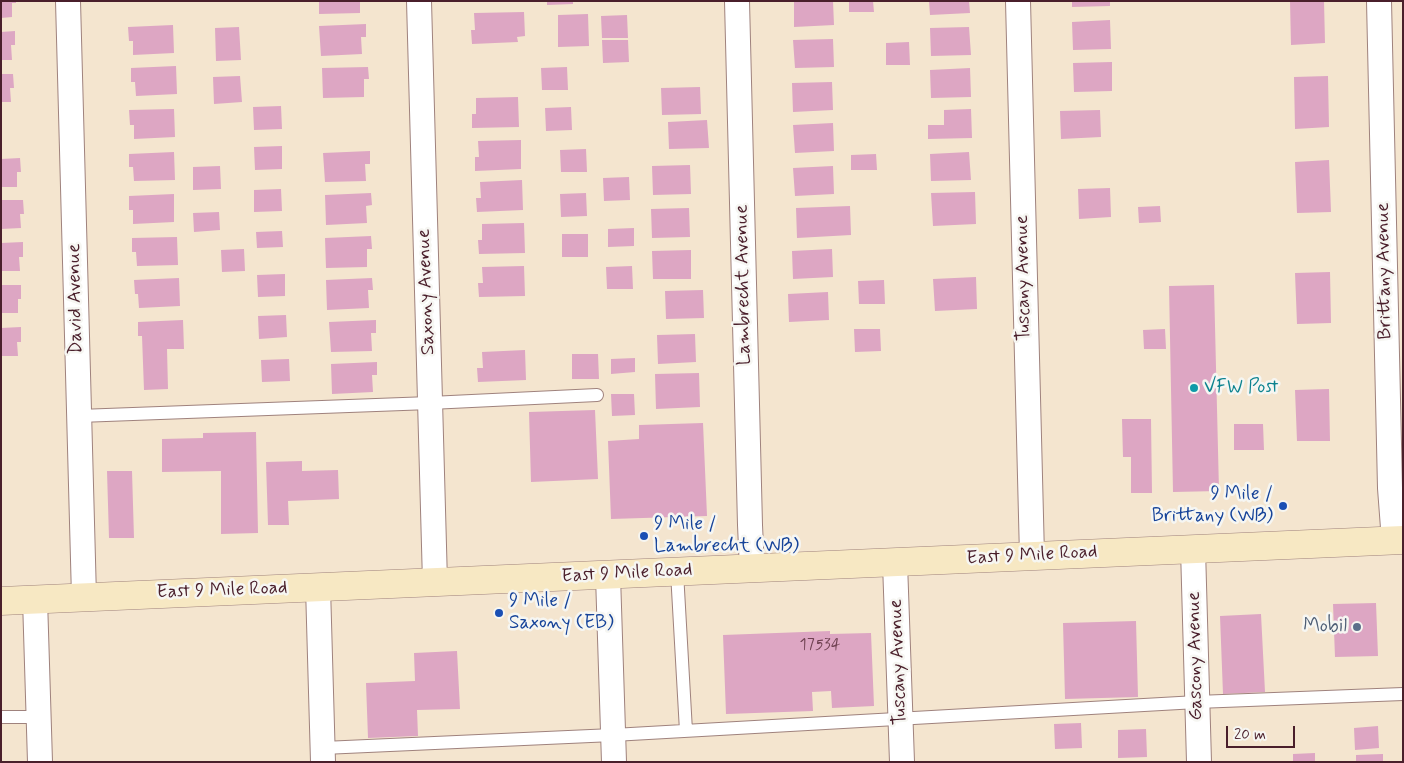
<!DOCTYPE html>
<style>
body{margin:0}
#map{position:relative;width:1404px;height:763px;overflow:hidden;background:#f4e5cf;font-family:Mynerve,sans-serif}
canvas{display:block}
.frame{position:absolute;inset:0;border:2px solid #4a1f2b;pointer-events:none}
.scale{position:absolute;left:1226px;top:726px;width:69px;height:22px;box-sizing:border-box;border:2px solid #4a1f2b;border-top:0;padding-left:6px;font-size:15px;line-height:18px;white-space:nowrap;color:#4a1f2b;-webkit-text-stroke:4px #f6f6f2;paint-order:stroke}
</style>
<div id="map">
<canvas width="1404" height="763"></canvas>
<div class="frame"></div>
<div class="scale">20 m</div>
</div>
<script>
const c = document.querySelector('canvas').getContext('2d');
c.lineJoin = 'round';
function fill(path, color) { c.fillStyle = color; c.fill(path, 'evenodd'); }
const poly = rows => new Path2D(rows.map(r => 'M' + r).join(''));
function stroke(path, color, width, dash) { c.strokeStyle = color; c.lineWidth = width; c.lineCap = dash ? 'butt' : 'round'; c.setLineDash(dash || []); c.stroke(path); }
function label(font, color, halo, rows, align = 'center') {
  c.font = font + ' Mynerve,sans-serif'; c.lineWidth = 5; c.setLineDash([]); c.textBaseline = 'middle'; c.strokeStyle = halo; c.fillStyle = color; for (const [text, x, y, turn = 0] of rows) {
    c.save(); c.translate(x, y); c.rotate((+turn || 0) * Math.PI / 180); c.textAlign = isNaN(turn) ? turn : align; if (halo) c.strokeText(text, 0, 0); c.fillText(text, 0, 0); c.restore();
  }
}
fill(poly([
 [1,1,16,1,16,3,12,3,12,17,1,18],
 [319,1,360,1,360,13,319,14],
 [547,1,573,1,573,4,547,5],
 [794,1,833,1,834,25,794,27],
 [849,1,873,1,874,12,849,12],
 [929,1,969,1,970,13,930,15],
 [1072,1,1110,1,1110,6,1072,7],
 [1290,1,1324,1,1325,43,1291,45],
 [524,12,525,36,517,37,518,42,472,44,471,30,475,30,474,13],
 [588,14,589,46,558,47,558,15],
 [627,15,628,38,602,38,601,16],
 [1110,20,1111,49,1073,50,1072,22],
 [366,24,366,37,361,37,362,54,321,56,319,26],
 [173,25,174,53,133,55,133,41,129,41,128,27],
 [239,27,241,60,216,61,215,28],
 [969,27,971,55,931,56,930,28],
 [15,31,15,45,11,45,12,60,1,60,1,32],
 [833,39,834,67,795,68,793,40],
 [602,40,628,40,629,62,603,63],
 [909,42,910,65,886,65,886,43],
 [1112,62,1112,91,1074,92,1073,63],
 [176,66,177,94,136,96,135,82,131,82,131,68],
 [368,67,369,79,364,79,364,97,323,98,322,68],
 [567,67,568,90,542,90,541,68],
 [970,68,971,97,931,98,930,70],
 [1,74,13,74,14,88,10,88,11,102,1,102],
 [240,76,242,102,214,104,213,77],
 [1328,76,1329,127,1295,129,1294,77],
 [832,82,833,110,793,112,792,83],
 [700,87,701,114,662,115,661,88],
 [518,97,519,127,472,128,472,114,476,114,476,98],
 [281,106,282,129,254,130,253,107],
 [571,107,572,130,546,131,545,108],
 [174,109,175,137,134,139,134,125,130,125,129,110],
 [971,109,972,138,928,139,928,125,944,125,944,110],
 [1100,110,1101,137,1061,139,1060,111],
 [707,120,709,148,669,149,668,122],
 [833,123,834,151,795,153,793,125],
 [521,140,521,169,475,171,475,157,479,157,478,141],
 [282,146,282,169,255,170,254,147],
 [586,149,587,172,561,172,560,150],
 [370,151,370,164,365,164,366,181,325,182,323,153],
 [174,152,175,180,134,181,133,167,129,167,129,154],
 [969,152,971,180,931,181,930,154],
 [876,154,877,170,851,170,851,155],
 [20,158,21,172,17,172,17,187,1,187,1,159],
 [1329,160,1331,212,1297,213,1295,162],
 [690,165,691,194,653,195,652,166],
 [220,166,221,189,193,190,193,167],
 [833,166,834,194,795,196,793,168],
 [629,177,630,200,604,201,603,178],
 [522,180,523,210,477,212,476,198,481,198,480,182],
 [1110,188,1111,217,1079,219,1078,189],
 [281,189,282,211,254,212,254,190],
 [975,192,976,224,933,226,931,193],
 [371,193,372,205,366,206,367,223,326,225,325,195],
 [586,193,587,216,561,217,560,194],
 [174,194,174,222,133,224,133,210,129,210,129,196],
 [1,200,23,200,24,214,20,214,21,228,1,229],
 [850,206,851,235,797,238,796,208],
 [1160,206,1161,222,1139,223,1138,207],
 [689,208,690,237,652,238,651,209],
 [219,212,220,230,194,232,193,213],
 [524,223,525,253,479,254,478,240,482,240,482,224],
 [634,228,634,246,608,247,608,229],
 [282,231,283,247,257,248,256,232],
 [562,234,588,234,588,257,562,257],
 [371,236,372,249,367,249,367,267,326,268,325,238],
 [177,237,178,265,137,266,136,252,132,252,132,238],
 [23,242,23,257,19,257,20,271,1,271,1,243],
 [244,249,245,271,222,272,221,250],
 [832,249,833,277,793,279,792,251],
 [691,250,691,279,653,279,652,251],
 [524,266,525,296,479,297,478,283,483,283,482,267],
 [632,266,633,289,607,289,606,267],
 [1330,272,1331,323,1297,324,1295,273],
 [285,274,285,296,258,297,257,275],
 [976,277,977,309,935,311,933,279],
 [179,278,180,306,139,308,138,294,135,294,134,280],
 [372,278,373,290,368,290,369,308,327,310,326,280],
 [884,280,885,304,859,304,858,281],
 [1,285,21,285,21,299,18,299,18,313,1,313],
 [1214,285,1219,491,1173,492,1169,286],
 [703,290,704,318,666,319,665,291],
 [828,292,829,320,789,322,788,294],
 [286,315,287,337,259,339,258,316],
 [183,320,184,349,167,349,168,389,144,390,142,336,138,336,138,322],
 [376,320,376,333,371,333,372,351,331,352,329,322],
 [21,327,21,342,17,342,18,356,1,356,1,328],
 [854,329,880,329,881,351,855,352],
 [1165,329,1166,349,1144,349,1143,330],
 [695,334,696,362,658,364,657,335],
 [525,350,526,380,478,382,477,368,483,368,482,352],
 [572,354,598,354,599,379,572,379],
 [635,358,635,372,611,374,611,359],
 [289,359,290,381,262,382,261,360],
 [377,362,377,375,372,375,373,392,332,394,331,364],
 [699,373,700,407,656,409,655,374],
 [1329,389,1330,441,1297,441,1295,390],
 [611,394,634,394,635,415,612,416],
 [595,410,598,479,531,482,529,412],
 [1122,419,1151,419,1152,493,1131,493,1131,457,1123,457],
 [703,423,707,516,611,519,608,441,639,439,639,425],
 [1234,424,1263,424,1264,450,1234,450],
 [256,432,258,533,221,534,221,471,162,472,162,439,203,438,203,433],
 [302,461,302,471,338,470,339,499,288,501,289,525,268,525,266,462],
 [107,471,132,471,134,538,109,538],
 [1376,603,1378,656,1335,657,1333,604],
 [1261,614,1265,692,1223,694,1220,616],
 [1136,621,1138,697,1065,699,1063,623],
 [830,631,830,634,871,633,874,706,832,708,831,691,812,692,813,711,726,714,723,635],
 [457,651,460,709,417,710,418,736,368,738,366,683,415,681,414,653],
 [1081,723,1082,748,1055,749,1054,724],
 [1378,726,1379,748,1355,750,1354,728],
 [1146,729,1147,757,1118,758,1118,730],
 [1315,753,1315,762,1293,762,1293,754],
 [1383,754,1383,762,1356,762,1356,755]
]), '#dda6c3');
const lane = poly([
 [79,416,430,403,597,395],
 [677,572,686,731],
 [1,717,39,717],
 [323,748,613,735,1197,702,1403,694]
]);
const street = poly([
 [68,1,84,597],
 [419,1,435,582],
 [737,1,750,525,752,569],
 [1018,1,1032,556],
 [1379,1,1390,488,1394,541],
 [1193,549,1199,762],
 [895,563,902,762],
 [608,576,614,762],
 [318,587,323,762],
 [35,599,40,762]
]);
const secondary = poly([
 [1,601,1403,540]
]);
stroke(lane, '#9f827d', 14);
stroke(street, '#9f827d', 26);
stroke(secondary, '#9f827d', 29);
stroke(lane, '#fff', 12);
stroke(street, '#fff', 24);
stroke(secondary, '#f7e8c3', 28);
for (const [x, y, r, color] of [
 [1194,388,5,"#0f9aa8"],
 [1283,506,5,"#1a4fb4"],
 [644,536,5,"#1a4fb4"],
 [499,613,5,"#1a4fb4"],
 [1357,627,5,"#5c6f8a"]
]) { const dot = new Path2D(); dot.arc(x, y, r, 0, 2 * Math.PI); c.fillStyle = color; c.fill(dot); stroke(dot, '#f6f6f2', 2); }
label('16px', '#6f4151', null, [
 ["17534",820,646]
]);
label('19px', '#4a1f2b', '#f6f6f2', [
 ["Brittany Avenue",1385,271,-91],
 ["Tuscany Avenue",1024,278,-91],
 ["Lambrecht Avenue",744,285,-91],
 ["Saxony Avenue",427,292,-92],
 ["David Avenue",76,299,-91],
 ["East 9 Mile Road",1032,556,-3],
 ["East 9 Mile Road",627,574,-3],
 ["East 9 Mile Road",222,591,-2],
 ["Gascony Avenue",1196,656,-91],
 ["Tuscany Avenue",899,662,-92]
]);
label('19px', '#0d838f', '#f6f6f2', [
 ["VFW Post",1204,388]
], 'left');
label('19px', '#164399', '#f6f6f2', [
 ["9 Mile /",1273,495,"right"],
 ["Brittany (WB)",1273,517,"right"],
 ["9 Mile /",654,525],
 ["Lambrecht (WB)",654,547],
 ["9 Mile /",509,602],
 ["Saxony (EB)",509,624]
], 'left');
label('19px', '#4e5e75', '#f6f6f2', [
 ["Mobil",1347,627]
], 'right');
</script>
